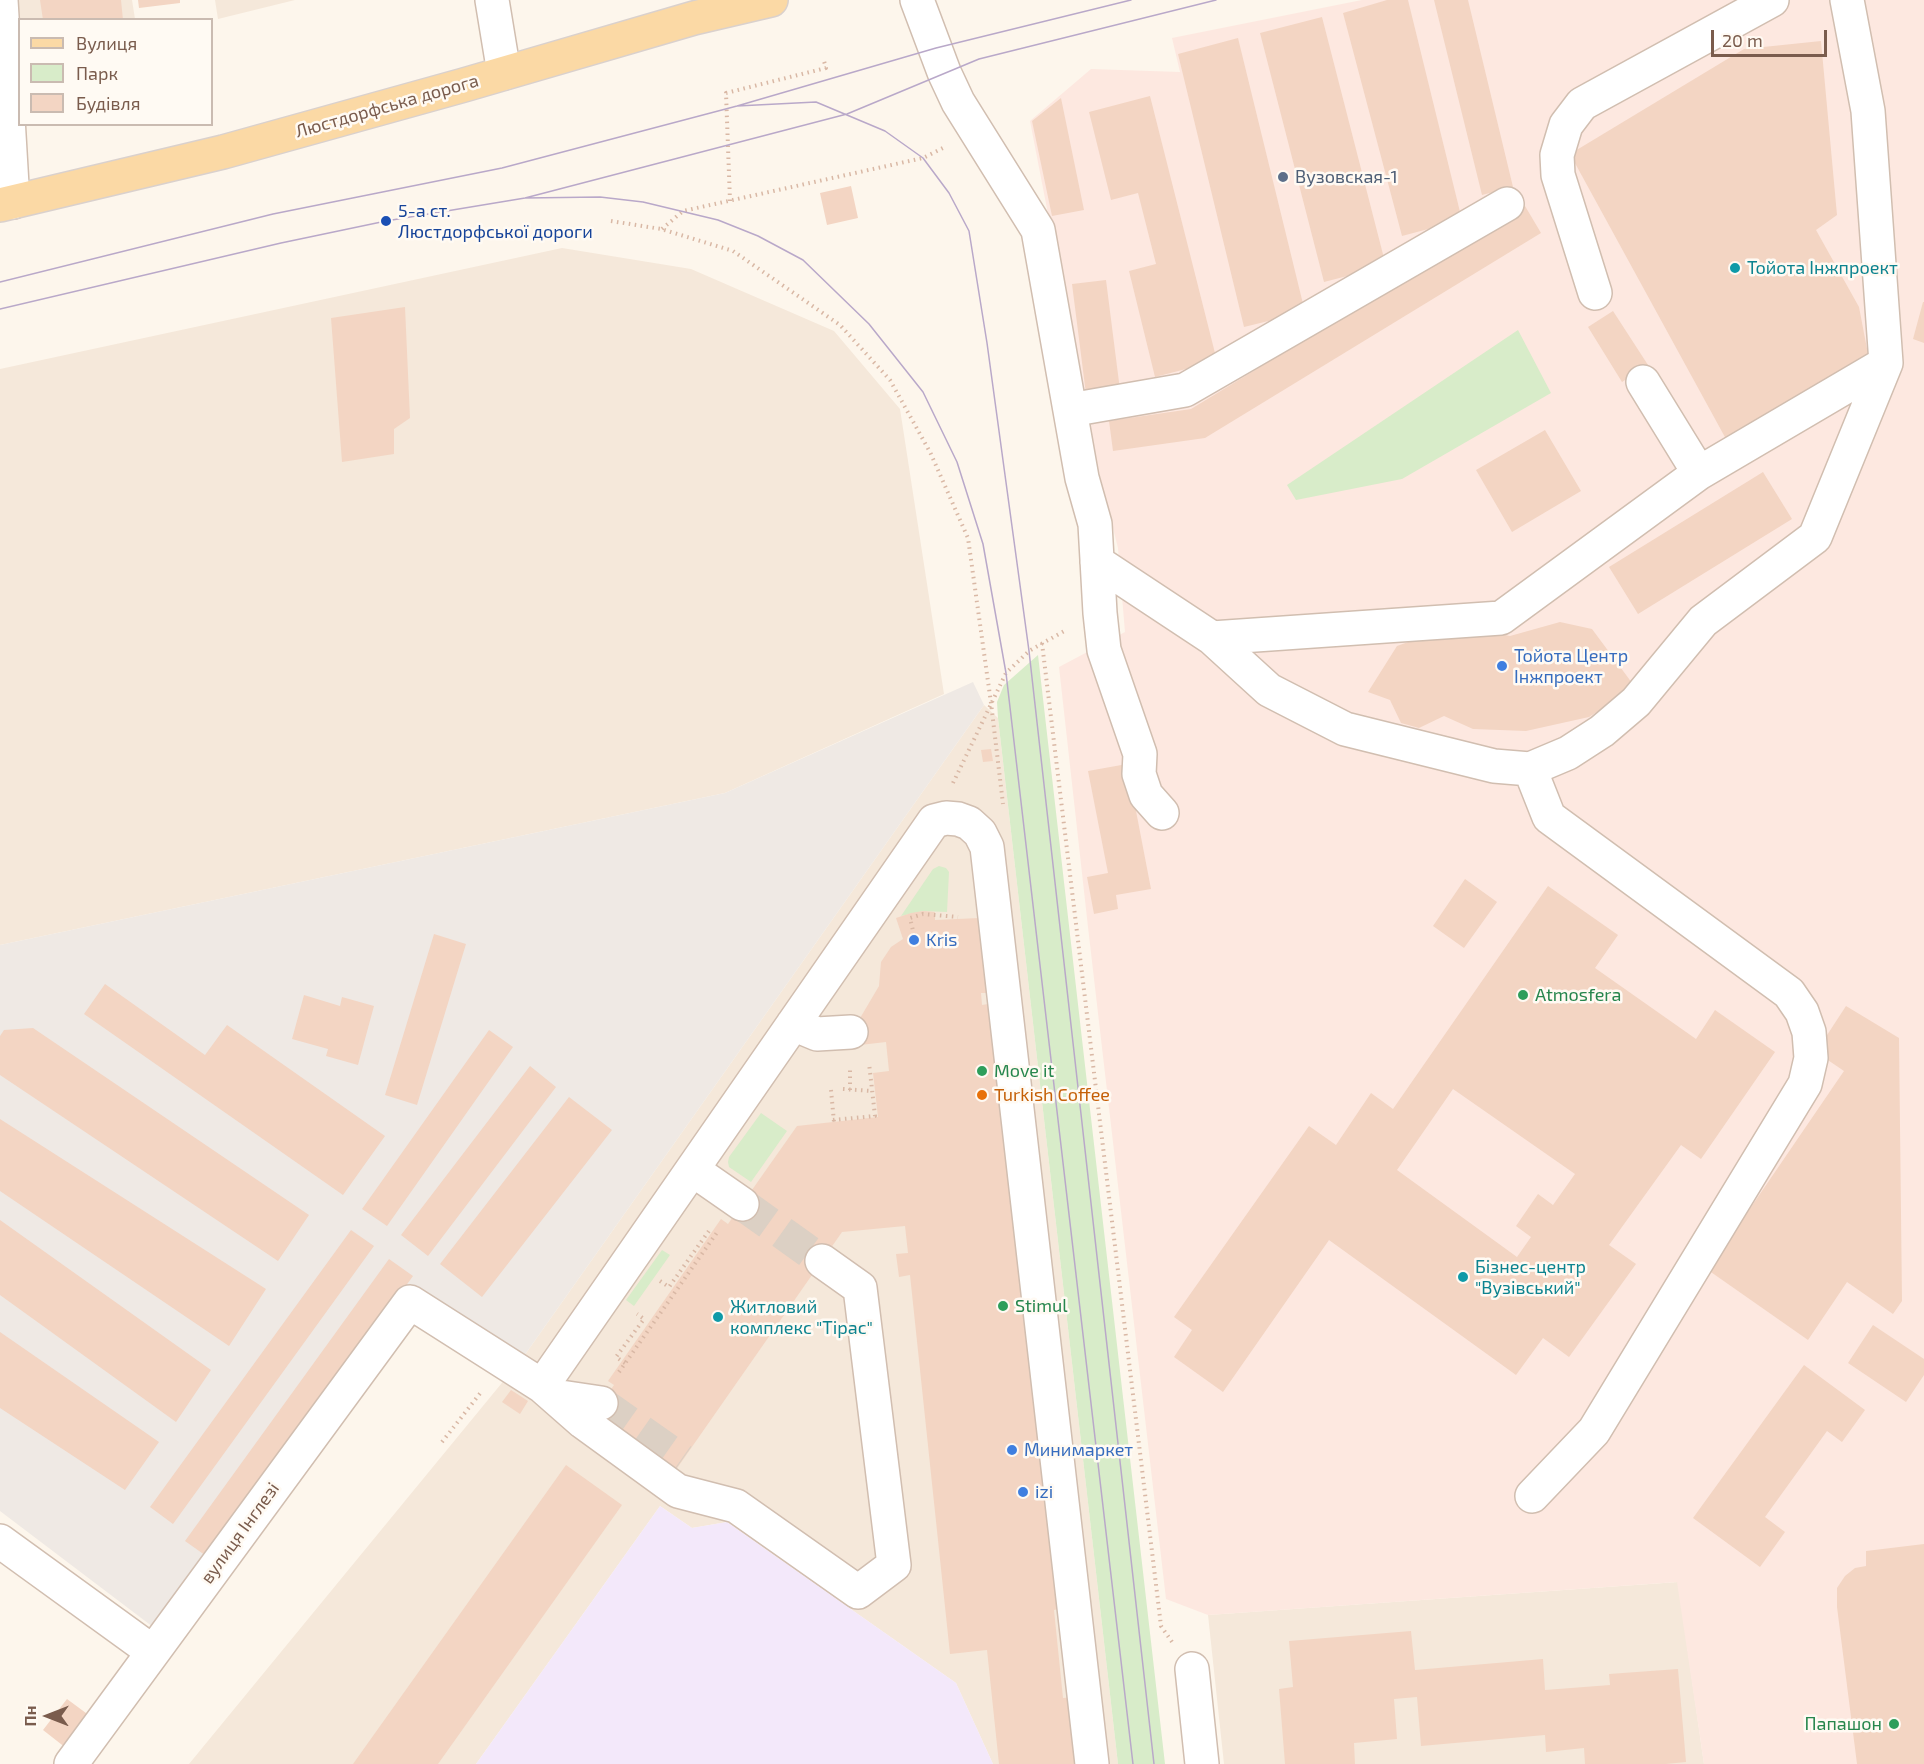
<!DOCTYPE html>
<meta charset="utf-8">
<style>
body{margin:0}
#map{position:relative;width:1924px;height:1764px;overflow:hidden;background:#fdf6ec;font-family:"Exo 2",sans-serif}
canvas{display:block}
.legend{position:absolute;left:18px;top:18px;width:195px;height:108px;box-sizing:border-box;background:#fffaf3;border:2px solid #cabbb1;margin:0;padding:8px 10px;list-style:none;font-size:18px;color:#7a5c4d}
.legend li{display:flex;align-items:center;gap:12px;height:30px}
.legend b{width:30px;border:2px solid #cabbb1}
.north{position:absolute;left:18px;top:1686px;width:60px;height:60px;-webkit-text-stroke:4px #fffaf3;paint-order:stroke;rotate:270deg;font-size:16px;font-weight:700;line-height:24px;text-align:center;color:#7a5c4d}
.north::after{content:'';display:block;margin:auto;width:21px;height:27px;background:#7a5c4d;clip-path:polygon(50% 0,100% 100%,50% 72%,0 100%)}
.scale{position:absolute;left:1711px;top:30px;width:116px;height:27px;box-sizing:border-box;border:3px solid #7a5c4d;border-top:0;padding-left:8px;font-size:18px;line-height:21px;white-space:nowrap;color:#7a5c4d;-webkit-text-stroke:4px #fffaf3;paint-order:stroke}
</style>
<div id="map">
<canvas width="1924" height="1764"></canvas>
<ul class="legend">
<li><b style="height:8px;background:#fbd9a5"></b>Вулиця</li>
<li><b style="height:16px;background:#d8ecc9"></b>Парк</li>
<li><b style="height:16px;background:#f3d5c3"></b>Будівля</li>
</ul>
<div class="north">Пн</div>
<div class="scale">20 m</div>
</div>
<script>
const c = document.querySelector('canvas').getContext('2d');
c.lineJoin = 'round';
function fill(path, color) { c.fillStyle = color; c.fill(path, 'evenodd'); }
const poly = rows => new Path2D(rows.map(r => 'M' + r).join(''));
function stroke(path, color, width, dash) { c.strokeStyle = color; c.lineWidth = width; c.lineCap = dash ? 'butt' : 'round'; c.setLineDash(dash || []); c.stroke(path); }
function label(font, color, halo, rows, align = 'center') {
  c.font = font + ' "Exo 2",sans-serif'; c.lineWidth = 5; c.setLineDash([]); c.textBaseline = 'middle'; c.strokeStyle = halo; c.fillStyle = color; for (const [text, x, y, turn = 0] of rows) {
    c.save(); c.translate(x, y); c.rotate((+turn || 0) * Math.PI / 180); c.textAlign = isNaN(turn) ? turn : align; if (halo) c.strokeText(text, 0, 0); c.fillText(text, 0, 0); c.restore();
  }
}
fill(poly([
 [18,0,132,0,135,19,20,20,19,21],
 [215,0,295,0,218,19],
 [562,248,691,269,834,331,900,409,944,694,725,793,0,945,0,369],
 [984,705,998,718,1118,1764,993,1764,956,1683,727,1522,692,1528,660,1506,476,1764,189,1764,524,1356],
 [1678,1582,1704,1764,1224,1764,1208,1615]
]), '#f5e8da');
fill(poly([
 [1362,0,1924,0,1924,1764,1704,1764,1677,1582,1208,1615,1166,1599,1088,927,1059,667,1125,632,1118,548,1095,457,1030,121,1091,69,1180,72,1172,38]
]), '#fde8e0');
fill(poly([
 [973,682,984,705,524,1356,413,1286,157,1630,0,1511,0,945,725,793]
]), '#efe9e4');
fill(poly([
 [660,1506,692,1528,727,1522,956,1683,993,1764,476,1764]
]), '#f3e8fa');
fill(poly([
 [1518,330,1551,393,1402,479,1296,500,1287,485],
 [1038,655,1165,1764,1118,1764,998,718,997,702,1004,685],
 [939,866,946,868,949,872,947,912,923,911,901,916,933,869],
 [761,1113,787,1131,751,1182,729,1167,728,1162,729,1157],
 [662,1250,670,1255,634,1306,626,1300]
]), '#d8ecc9');
fill(poly([
 [40,0,121,0,123,20,43,20],
 [138,0,180,0,180,3,139,8],
 [1387,0,1408,0,1462,220,1402,236,1343,13],
 [1434,0,1468,0,1513,187,1482,195],
 [1322,17,1386,266,1324,282,1260,33],
 [1238,38,1305,312,1244,327,1178,54],
 [1821,41,1837,215,1816,230,1859,307,1868,354,1726,439,1570,154,1744,49],
 [1150,96,1217,361,1155,377,1129,271,1156,264,1138,193,1111,200,1089,112],
 [1061,98,1084,210,1052,216,1032,121],
 [851,186,858,218,827,225,820,193],
 [1525,206,1541,233,1205,438,1113,451,1109,421,1191,409],
 [1106,280,1120,390,1086,394,1072,284],
 [1923,302,1924,302,1924,343,1913,339],
 [405,307,410,418,394,429,394,454,342,462,331,318],
 [1613,311,1648,365,1622,382,1588,327],
 [1545,430,1581,491,1512,532,1476,470],
 [1763,472,1792,519,1638,614,1609,567],
 [1560,622,1592,629,1635,687,1589,717,1526,731,1473,729,1444,716,1419,728,1401,723,1390,700,1368,692,1397,646,1455,625,1510,636],
 [991,749,993,761,983,762,981,750],
 [1127,764,1151,889,1116,895,1118,909,1094,914,1087,877,1108,873,1088,771],
 [1465,879,1497,902,1464,948,1433,926],
 [1548,886,1618,935,1595,968,1696,1039,1715,1010,1775,1052,1701,1159,1681,1145,1609,1245,1636,1264,1569,1357,1543,1338,1516,1375,1329,1240,1223,1392,1174,1357,1192,1330,1174,1317,1309,1126,1336,1145,1371,1093,1393,1109],
 [1453,1089,1575,1174,1553,1205,1538,1194,1516,1226,1531,1237,1517,1257,1397,1170],
 [923,911,935,912,935,920,979,918,987,993,981,993,982,1005,994,1003,1058,1609,1054,1610,1063,1698,1074,1697,1090,1764,999,1764,987,1650,950,1654,910,1275,899,1277,896,1254,908,1253,905,1226,842,1232,673,1474,592,1417,614,1385,608,1381,721,1219,728,1224,797,1126,878,1117,873,1073,889,1071,886,1042,843,1047,879,986,881,962,891,947,903,939,896,918,911,913],
 [434,934,466,944,417,1105,385,1095],
 [105,984,205,1055,227,1025,385,1136,343,1195,84,1014],
 [304,995,340,1006,342,997,374,1006,358,1065,326,1056,328,1049,292,1039],
 [1846,1006,1899,1038,1902,1301,1893,1314,1847,1282,1808,1340,1708,1270,1844,1071,1816,1052],
 [33,1028,309,1215,278,1261,0,1075,0,1036,4,1030],
 [489,1030,513,1047,387,1226,362,1209],
 [530,1066,556,1087,428,1256,401,1235],
 [569,1097,612,1130,482,1297,440,1264],
 [0,1119,266,1289,229,1346,0,1191],
 [0,1220,211,1370,176,1422,0,1295],
 [351,1230,374,1246,173,1524,150,1507],
 [389,1259,413,1276,209,1558,185,1541],
 [1873,1325,1924,1359,1924,1375,1906,1402,1848,1363],
 [0,1332,159,1442,125,1490,0,1408],
 [1804,1365,1865,1410,1842,1442,1827,1431,1765,1517,1785,1532,1760,1567,1693,1518],
 [511,1390,528,1401,520,1414,502,1402],
 [566,1465,622,1505,438,1764,353,1764],
 [1924,1544,1924,1764,1857,1764,1837,1607,1837,1588,1845,1576,1855,1568,1866,1566,1866,1551],
 [1411,1631,1415,1670,1543,1659,1545,1690,1610,1685,1609,1674,1678,1669,1686,1762,1666,1764,1585,1764,1584,1748,1546,1752,1545,1735,1421,1746,1417,1697,1394,1699,1397,1739,1354,1743,1355,1764,1285,1764,1279,1689,1293,1687,1289,1641],
 [67,1699,90,1716,66,1748,43,1730]
]), '#f3d5c3');
stroke(poly([
 [742,1204,822,1261],
 [601,1403,682,1460]
]), '#dcd0c4', 33, [33, 16]);
const minor = poly([
 [1,0,13,202],
 [492,0,504,73],
 [917,0,944,72,958,102,1038,230,1082,478,1095,524,1100,613,1104,650,1140,754,1139,774,1146,795,1162,813],
 [1595,293,1558,175,1557,155,1566,125,1582,104,1772,0],
 [1643,382,1699,473],
 [1070,410,1185,390,1507,204],
 [1097,562,1212,638,1269,690,1345,729,1494,766,1530,769,1568,753,1602,731,1636,702,1703,621,1815,537,1886,363,1868,111,1847,0],
 [1212,638,1501,618,1699,473,1886,363],
 [1530,769,1549,817,1789,993,1802,1012,1809,1032,1811,1058,1805,1084,1594,1431,1532,1496],
 [793,1024,817,1034,851,1032],
 [693,1170,742,1204],
 [542,1386,583,1422,678,1491,736,1506,858,1592,894,1565,860,1288,822,1261],
 [554,1396,601,1403],
 [0,1541,153,1652],
 [1192,1669,1202,1764],
 [71,1764,410,1302,542,1386,934,821,946,818,958,819,969,823,980,833,987,847,1092,1764]
]);
const major = poly([
 [0,205,223,152,464,85,694,18,771,0]
]);
stroke(minor, '#d1beb0', 36);
stroke(major, '#dad1cd', 36);
stroke(poly([
 [730,201,726,93,826,68,824,61],
 [611,221,661,229,733,251,840,325,890,380,930,452,968,538,991,703,1003,804],
 [662,229,683,211,923,158,943,148],
 [1042,643,1161,1626,1172,1642],
 [953,783,1006,673,1029,651,1066,630],
 [914,935,910,918,923,914,958,917],
 [843,1089,872,1091],
 [831,1090,834,1122],
 [850,1090,850,1069],
 [833,1120,875,1116,869,1063],
 [660,1281,669,1287,711,1228],
 [625,1363,616,1357,644,1319,637,1314],
 [619,1372,718,1231],
 [442,1442,482,1391]
]), '#d9b8a5', 4, [1.5, 4.5]);
stroke(minor, '#fff', 33);
stroke(major, '#fbd9a5', 33);
stroke(poly([
 [737,106,816,102,885,131,923,158,949,193,969,231,987,343,1029,651,1154,1764],
 [525,198,600,197,643,202,718,220,758,236,803,260,869,324,923,392,957,462,983,544,1006,673,1133,1764],
 [0,282,273,214,502,168,737,106,936,48,1131,0],
 [0,309,281,243,386,221,525,198,847,114,979,59,1216,0]
]), '#b9a8c9', 1.5);
for (const [x, y, r, color] of [
 [1283,177,6,"#5c6f8a"],
 [386,221,6,"#1a4fb4"],
 [1735,268,6,"#0f9aa8"],
 [1502,666,6,"#3f7fe0"],
 [914,940,6,"#3f7fe0"],
 [1523,995,6,"#2e9e5b"],
 [982,1071,6,"#2e9e5b"],
 [982,1095,6,"#e8710a"],
 [1463,1277,6,"#0f9aa8"],
 [1003,1306,6,"#2e9e5b"],
 [718,1317,6,"#0f9aa8"],
 [1012,1450,6,"#3f7fe0"],
 [1023,1492,6,"#3f7fe0"],
 [1894,1724,6,"#2e9e5b"]
]) { const dot = new Path2D(); dot.arc(x, y, r, 0, 2 * Math.PI); c.fillStyle = color; c.fill(dot); stroke(dot, '#fffaf3', 2); }
label('18px', '#7a5c4d', '#fffaf3', [
 ["Люстдорфська дорога",387,106,-16],
 ["вулиця Інглезі",240,1533,-54]
]);
label('18px', '#4e5e75', '#fffaf3', [
 ["Вузовская-1",1295,177]
], 'left');
label('18px', '#164399', '#fffaf3', [
 ["5-а ст.",398,211],
 ["Люстдорфської дороги",398,232]
], 'left');
label('18px', '#0d838f', '#fffaf3', [
 ["Тойота Інжпроект",1747,268],
 ["Бізнес-центр",1475,1267],
 ["\"Вузівський\"",1475,1288],
 ["Житловий",730,1307],
 ["комплекс \"Тірас\"",730,1328]
], 'left');
label('18px', '#366cbe', '#fffaf3', [
 ["Тойота Центр",1514,656],
 ["Інжпроект",1514,677],
 ["Kris",926,940],
 ["Минимаркет",1024,1450],
 ["izi",1035,1492]
], 'left');
label('18px', '#27864d', '#fffaf3', [
 ["Atmosfera",1535,995],
 ["Move it",994,1071],
 ["Stimul",1015,1306],
 ["Папашон",1882,1724,"right"]
], 'left');
label('18px', '#c56008', '#fffaf3', [
 ["Turkish Coffee",994,1095]
], 'left');
</script>
